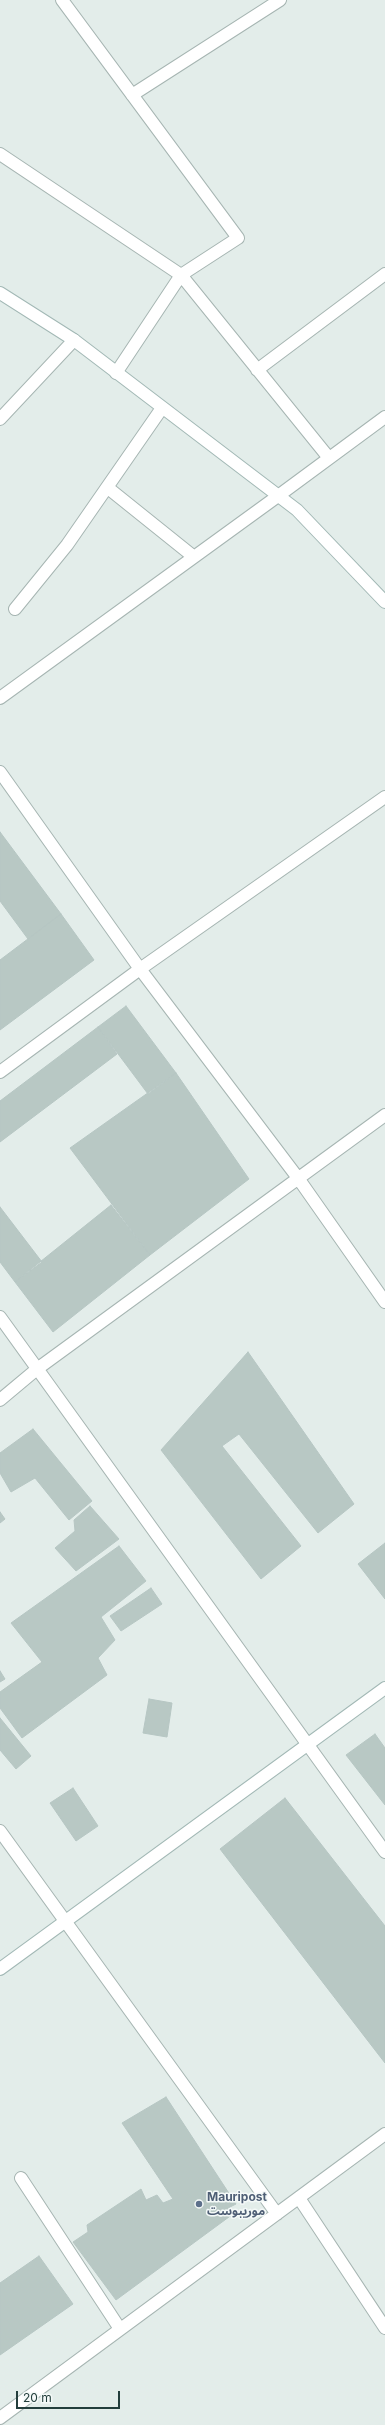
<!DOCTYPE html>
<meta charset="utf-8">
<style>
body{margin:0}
#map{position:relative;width:385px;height:2425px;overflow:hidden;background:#e3edea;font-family:Inter,sans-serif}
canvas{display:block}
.scale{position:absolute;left:16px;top:2391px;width:104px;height:18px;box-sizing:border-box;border:2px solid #233e3c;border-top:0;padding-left:5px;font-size:12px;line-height:14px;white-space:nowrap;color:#233e3c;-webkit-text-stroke:3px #f4f9f8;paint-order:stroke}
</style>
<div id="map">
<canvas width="385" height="2425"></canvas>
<div class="scale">20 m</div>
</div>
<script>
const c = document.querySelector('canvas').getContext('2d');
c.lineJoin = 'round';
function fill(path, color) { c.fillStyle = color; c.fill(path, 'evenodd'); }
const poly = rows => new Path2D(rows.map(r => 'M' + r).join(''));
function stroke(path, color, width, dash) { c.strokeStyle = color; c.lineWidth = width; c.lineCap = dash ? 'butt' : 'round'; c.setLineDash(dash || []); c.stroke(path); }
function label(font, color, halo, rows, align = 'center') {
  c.font = font + ' Inter,"Noto Sans Arabic",sans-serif'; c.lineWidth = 3; c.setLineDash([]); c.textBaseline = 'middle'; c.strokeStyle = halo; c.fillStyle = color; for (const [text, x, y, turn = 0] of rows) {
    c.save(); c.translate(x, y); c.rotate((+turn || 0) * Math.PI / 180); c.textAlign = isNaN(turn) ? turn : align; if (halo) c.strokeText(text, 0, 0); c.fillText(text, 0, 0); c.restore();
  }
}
const building = poly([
 [0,832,61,914,28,939,0,901,0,832],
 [61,914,94,960,0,1030,0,960,61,914],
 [126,1006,176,1073,148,1094,98,1027,126,1006],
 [98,1027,117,1054,0,1142,0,1101,98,1027],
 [176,1073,249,1179,150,1255,70,1148,176,1073],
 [111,1205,150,1255,53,1332,15,1282,111,1205],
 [0,1207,42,1262,15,1282,0,1262,0,1207],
 [248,1352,354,1504,318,1533,239,1434,222,1446,301,1546,261,1579,161,1450,248,1352],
 [33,1429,92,1501,69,1520,35,1478,11,1492,0,1473,0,1453,33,1429],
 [90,1506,119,1539,76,1571,55,1548,75,1531,74,1520,90,1506],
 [0,1512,5,1519,0,1523,0,1512],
 [385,1543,385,1599,358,1564,385,1543],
 [119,1546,146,1581,101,1617,115,1640,98,1658,107,1675,22,1738,0,1708,0,1692,42,1662,11,1623,119,1546],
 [151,1588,162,1604,121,1631,110,1616,151,1588],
 [0,1671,5,1679,0,1682,0,1671],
 [149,1699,172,1703,167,1737,143,1733,149,1699],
 [0,1718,31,1756,16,1769,0,1750,0,1718],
 [375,1734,385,1748,385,1805,346,1755,375,1734],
 [73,1788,98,1826,76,1841,50,1803,73,1788],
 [285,1798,385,1926,385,2063,220,1849,285,1798],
 [166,2097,236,2204,228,2208,233,2214,116,2300,73,2242,88,2232,87,2225,141,2189,146,2200,157,2195,163,2203,173,2199,122,2123,166,2097],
 [39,2256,73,2304,0,2355,0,2283,39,2256]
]);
fill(building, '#b8c8c4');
stroke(building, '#b6c6c3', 1);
const lane = poly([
 [62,0,238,238,181,275,116,373],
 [132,95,280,0],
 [0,154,181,275,329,458],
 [257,370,385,274],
 [278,496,385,417],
 [15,609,67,545,162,408]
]);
const street = poly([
 [0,419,74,340],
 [194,557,278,496],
 [0,698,194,557,108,488],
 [0,772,140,969,298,1178,385,1302],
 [0,1072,140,969,385,797],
 [0,1317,385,1852],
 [0,1400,37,1369,385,1115],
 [0,1831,277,2214],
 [21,2178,120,2329],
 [299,2198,385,2328],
 [0,2418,385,2134]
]);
const secondary = poly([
 [0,293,74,340,297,510,385,602],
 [0,1969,385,1688]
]);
stroke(lane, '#a6b5b2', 14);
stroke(street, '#a6b5b2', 14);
stroke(secondary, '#a2b8b5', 14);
stroke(lane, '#fff', 12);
stroke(street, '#fff', 12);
stroke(secondary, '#fff', 12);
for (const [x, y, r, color] of [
 [199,2204,4,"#5c6f8a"]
]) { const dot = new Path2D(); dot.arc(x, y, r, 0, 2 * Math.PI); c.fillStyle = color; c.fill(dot); stroke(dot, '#f4f9f8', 1.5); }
label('bold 12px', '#4e5e75', '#f4f9f8', [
 ["Mauripost",207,2197],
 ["موريبوست",207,2211]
], 'left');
</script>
